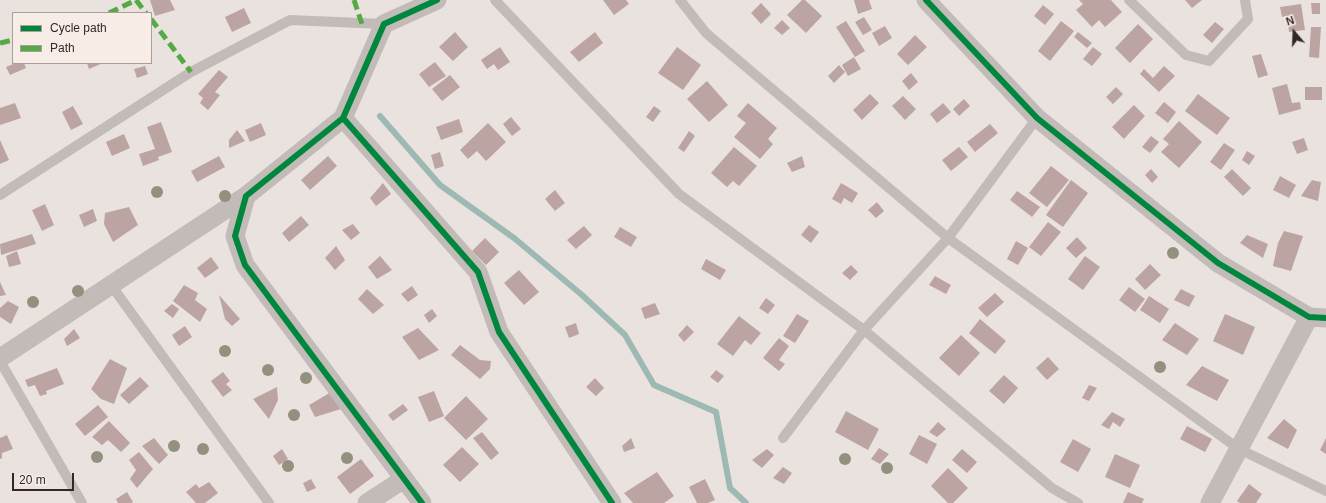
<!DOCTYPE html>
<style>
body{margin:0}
#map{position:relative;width:1326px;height:503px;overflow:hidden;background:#eae2df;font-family:Helvetica,sans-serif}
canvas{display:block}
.legend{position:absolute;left:12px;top:12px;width:140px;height:52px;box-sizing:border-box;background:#f7ece6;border:1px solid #a99e9a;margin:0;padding:5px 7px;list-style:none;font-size:12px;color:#332827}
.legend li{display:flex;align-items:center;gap:8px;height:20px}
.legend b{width:20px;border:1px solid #a99e9a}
.north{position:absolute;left:1274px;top:12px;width:40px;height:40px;-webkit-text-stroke:3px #f7ece6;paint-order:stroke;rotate:341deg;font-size:11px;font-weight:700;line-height:16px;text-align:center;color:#332827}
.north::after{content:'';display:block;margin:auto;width:14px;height:18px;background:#332827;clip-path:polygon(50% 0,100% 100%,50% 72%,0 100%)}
.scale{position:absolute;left:12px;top:473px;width:62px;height:18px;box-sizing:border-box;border:2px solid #332827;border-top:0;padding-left:5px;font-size:12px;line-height:14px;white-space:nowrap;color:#332827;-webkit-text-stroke:3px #f7ece6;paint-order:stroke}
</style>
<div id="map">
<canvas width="1326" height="503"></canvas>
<ul class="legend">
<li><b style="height:5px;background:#00873e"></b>Cycle path</li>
<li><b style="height:5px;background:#54aa44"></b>Path</li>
</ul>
<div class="north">N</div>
<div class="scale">20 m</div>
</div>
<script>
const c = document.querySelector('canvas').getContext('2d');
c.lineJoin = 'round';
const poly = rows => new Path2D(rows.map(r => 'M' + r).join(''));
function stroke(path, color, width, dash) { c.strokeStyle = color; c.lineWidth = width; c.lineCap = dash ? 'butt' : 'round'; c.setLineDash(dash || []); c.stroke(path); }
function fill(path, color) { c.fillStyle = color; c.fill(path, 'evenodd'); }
stroke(poly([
 [380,116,440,185,514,238,582,295,625,335,654,385,716,412,730,488,746,503]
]), '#9eb9b4', 6);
fill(poly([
 [150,0,170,0,175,10,155,16],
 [603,0,626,0,629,4,614,15],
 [802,0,805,0,822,16,806,33,787,15],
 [854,0,869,0,872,9,858,14],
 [1079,0,1111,0,1122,12,1105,27,1099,20,1092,27,1076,10,1083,4],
 [1185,0,1202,0,1192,8],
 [761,3,771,14,761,24,751,13],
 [1311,3,1320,3,1320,14,1312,14],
 [1301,4,1305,30,1289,32,1287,16,1282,17,1280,7],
 [1043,5,1054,14,1045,25,1034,16],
 [244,8,251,23,232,32,225,17],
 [864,17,872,30,863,35,855,22],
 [782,20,790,28,782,35,774,28],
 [846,21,865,51,855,57,836,27],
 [1061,21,1074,31,1050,61,1038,51],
 [1215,22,1224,29,1212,43,1203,35],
 [1138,24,1153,39,1130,63,1115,48],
 [885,26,892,38,879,46,872,33],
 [1311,27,1321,27,1319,58,1309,57],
 [455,32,468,47,453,61,439,47],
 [595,32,603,43,579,62,570,52],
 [1078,32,1092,43,1087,48,1074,37],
 [915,35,927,47,908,65,897,54],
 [500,47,510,62,498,70,494,64,487,69,481,60],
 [677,47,701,65,683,90,658,73],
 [1093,47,1102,54,1092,66,1083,59],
 [1261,54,1268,75,1258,78,1252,56],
 [854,57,861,69,848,76,842,65],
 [435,62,446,76,429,87,419,74],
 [16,63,24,63,26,68,10,75,6,67],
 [87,63,103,63,89,69],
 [839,65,845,72,834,83,828,76],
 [145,66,148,74,137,78,134,69],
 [1164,66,1175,76,1159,92,1140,74,1144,69,1153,78],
 [219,70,228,77,215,92,220,95,208,110,200,103,203,98,198,94],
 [911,73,918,82,909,90,902,81],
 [450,75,460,87,442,101,432,89],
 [707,81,728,105,709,122,687,99],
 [1287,84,1292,103,1300,102,1301,109,1279,115,1272,88],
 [1116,87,1123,94,1113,104,1106,97],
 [1305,87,1322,87,1322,100,1305,100],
 [870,94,879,103,862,120,853,110],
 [1198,94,1230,118,1217,135,1185,111],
 [903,96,916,109,905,120,892,106],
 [964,99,970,106,959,116,953,109],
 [1164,102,1176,112,1168,123,1155,113],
 [15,103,21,118,0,125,0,108],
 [748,103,777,128,768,139,773,144,760,159,734,137,746,123,737,116],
 [943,103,951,112,937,123,930,114],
 [1134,105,1145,116,1124,139,1112,127],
 [73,106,83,124,71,130,62,112],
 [654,106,661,111,653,122,646,117],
 [511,117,521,129,512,136,503,124],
 [459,119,463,132,441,140,436,127],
 [1179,121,1202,142,1179,168,1161,152,1169,144,1163,139],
 [161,122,172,152,158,157,159,160,143,166,139,154,155,149,147,127],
 [261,123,266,135,250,142,245,130],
 [488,123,506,142,486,161,477,151,468,159,460,150],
 [990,124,998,133,975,152,967,142],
 [237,130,245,141,229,148,229,140],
 [689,131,695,136,684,152,678,148],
 [124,134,130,148,112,156,106,142],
 [1151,136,1159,142,1150,153,1142,147],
 [1304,138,1308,150,1297,154,1292,142],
 [0,140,9,160,0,164],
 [1224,143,1235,150,1221,170,1210,162],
 [734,147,757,166,739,186,733,181,727,187,711,173],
 [959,147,968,157,951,171,942,160],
 [1247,151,1255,156,1249,165,1242,160],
 [440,152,444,166,435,169,431,155],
 [219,156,225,167,197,182,191,171],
 [328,156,337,166,310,190,301,180],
 [802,156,805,167,792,172,787,163],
 [1051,166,1069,180,1047,207,1029,193],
 [1151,169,1158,177,1152,183,1145,175],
 [1232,169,1251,188,1243,196,1224,177],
 [1280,176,1296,185,1289,198,1273,190],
 [1071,180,1088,193,1063,227,1046,215],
 [1312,180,1321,182,1318,201,1301,196],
 [383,183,391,194,376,206,370,198],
 [841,183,858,193,852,203,844,198,841,204,832,199],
 [555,190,565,203,555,211,545,199],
 [1017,191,1040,207,1032,217,1010,200],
 [877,202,884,211,876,218,868,210],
 [45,204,54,225,42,231,32,210],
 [129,207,138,225,113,242,104,224,105,213],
 [93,209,97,221,84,227,79,215],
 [301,216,309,225,289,242,282,233],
 [1048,222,1061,232,1041,256,1029,247],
 [353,224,360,233,351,240,342,230],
 [809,225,819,232,811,243,801,235],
 [584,226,592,235,576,249,567,240],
 [620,227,637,237,631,247,614,237],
 [1284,231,1303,236,1291,271,1273,266,1278,243],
 [32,234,36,244,1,255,0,244],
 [1247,235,1268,244,1263,258,1240,243],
 [1077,237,1087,248,1076,258,1066,248],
 [485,238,499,252,486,265,472,251],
 [1016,241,1028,248,1018,265,1007,259],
 [336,246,345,260,335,270,325,258],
 [17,251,21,264,9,267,6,256],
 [380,256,392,270,377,279,368,267],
 [1085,256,1100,267,1083,290,1068,279],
 [211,257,219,268,205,278,197,268],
 [706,259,726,270,720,280,701,269],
 [1150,264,1161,275,1145,290,1135,279],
 [851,265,858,272,850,280,842,273],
 [519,270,539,292,524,305,504,283],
 [935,276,951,285,946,294,929,285],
 [0,282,6,295,0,296],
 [184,285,198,293,195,300,207,309,200,322,173,301],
 [412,286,418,295,408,302,401,294],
 [1129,287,1145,299,1135,312,1119,300],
 [367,289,384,305,373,314,358,299],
 [1181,289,1195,296,1189,307,1174,300],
 [995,293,1004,302,987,317,978,308],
 [219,295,240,319,232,326,225,319],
 [1149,296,1169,309,1160,323,1140,310],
 [766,298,775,305,768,314,759,308],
 [8,301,19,307,11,324,0,317,0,308],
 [655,303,660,314,645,319,641,308],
 [172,304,179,309,173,318,164,311],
 [432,309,437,316,429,323,424,315],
 [797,314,809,321,795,343,783,336],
 [1225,314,1255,327,1243,355,1213,341],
 [739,316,761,333,751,345,745,340,733,356,717,344],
 [980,319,1006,341,995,354,969,333],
 [576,323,579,334,569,338,565,327],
 [1175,323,1199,339,1187,355,1162,340],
 [687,325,694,332,684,342,678,335],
 [185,326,192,337,179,346,172,335],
 [418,328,439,350,419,360,402,337],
 [74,329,80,338,67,346,64,339],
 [961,335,980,353,959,376,939,358],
 [779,338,789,346,779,360,785,364,779,371,763,358],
 [460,345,480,360,491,361,490,369,480,379,451,355],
 [1048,357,1059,369,1047,380,1036,368],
 [110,359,127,368,114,404,101,399,91,389],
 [1202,366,1229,380,1217,401,1186,385],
 [57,368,64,384,46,391,47,394,40,396,35,385,28,387,25,380],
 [716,370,724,376,718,383,710,377],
 [223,372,230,381,226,384,232,390,223,397,211,381],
 [1004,375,1018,388,1004,404,989,391],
 [140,377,149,386,129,404,120,395],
 [595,378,604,388,596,396,586,387],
 [1089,385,1097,388,1089,401,1082,398],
 [277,387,278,400,269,419,253,399],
 [333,391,341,409,315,417,309,405],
 [434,391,444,416,429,422,418,397],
 [466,396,488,419,466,440,444,418],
 [403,404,408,410,393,421,388,415],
 [98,405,108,417,85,436,75,424],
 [846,411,879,429,868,450,835,432],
 [1112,412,1125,419,1120,427,1113,422,1109,429,1101,425],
 [1284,419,1297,430,1288,449,1267,438],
 [109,421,130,443,121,452,108,440,102,445,92,437],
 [938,422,946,429,937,437,929,432],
 [1187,426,1212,439,1205,452,1180,439],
 [482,432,499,453,491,460,473,438],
 [7,435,13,449,2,453,2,458,0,459,0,438],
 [919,435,937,444,927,464,909,454],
 [154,438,168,455,159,464,142,446],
 [631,438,635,448,624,452,622,446],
 [1326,438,1326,454,1320,450],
 [1073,439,1091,449,1078,472,1060,462],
 [462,447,479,464,460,482,443,465],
 [879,448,889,454,880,464,871,459],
 [282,449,288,459,279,465,273,456],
 [767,449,774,455,762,468,752,460],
 [962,449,977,462,967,473,952,460],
 [139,452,153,469,137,488,130,479,136,470,129,460],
 [1115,454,1140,465,1130,488,1105,477],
 [361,459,374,476,350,494,337,477],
 [783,467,792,473,784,484,773,478],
 [948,468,968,488,953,503,948,503,931,486],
 [657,472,674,496,664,503,633,503,624,493],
 [311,479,316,488,307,492,303,483],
 [705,479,715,500,708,503,697,503,689,487],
 [209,482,218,493,205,503,196,503,186,492,196,484,199,488],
 [1249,484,1262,494,1256,503,1240,503,1237,501],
 [127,492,133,502,131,503,118,503,116,499],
 [1128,492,1144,499,1142,503,1123,503]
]), '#bca4a2');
stroke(poly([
 [495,0,679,194,864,330,1052,488,1078,503],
 [680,0,706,33,948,238,1239,449,1326,491],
 [1129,0,1186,55,1209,61,1248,19,1245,0],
 [0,195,191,72,290,20,384,24],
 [111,285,269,503],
 [0,361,82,503],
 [783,438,864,330,948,238,1037,118]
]), '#c3bbb8', 10);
stroke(poly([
 [926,0,1037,118,1218,263,1309,317,1326,318],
 [343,118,478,272,499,332,612,503],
 [0,358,246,196],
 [367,503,404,479],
 [422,503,245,265,235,236,246,196,343,118,384,24,437,0],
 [1210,503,1309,317]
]), '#c3bbb8', 19);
stroke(poly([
 [136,0,146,13],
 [354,0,362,24],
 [109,13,136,0],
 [151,19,191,72],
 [0,43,13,40]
]), '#54aa44', 5, [10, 5]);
stroke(poly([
 [926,0,1037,118,1218,263,1309,317,1326,318],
 [343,118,478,272,499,332,612,503],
 [422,503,245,265,235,236,246,196,343,118,384,24,437,0]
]), '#00873e', 6);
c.fillStyle = '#91917e';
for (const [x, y] of [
 [157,192],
 [225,196],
 [1173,253],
 [78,291],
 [33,302],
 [225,351],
 [1160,367],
 [268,370],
 [306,378],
 [294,415],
 [174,446],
 [203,449],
 [97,457],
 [347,458],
 [845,459],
 [288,466],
 [887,468]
]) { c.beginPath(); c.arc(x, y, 6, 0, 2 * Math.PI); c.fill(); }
</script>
